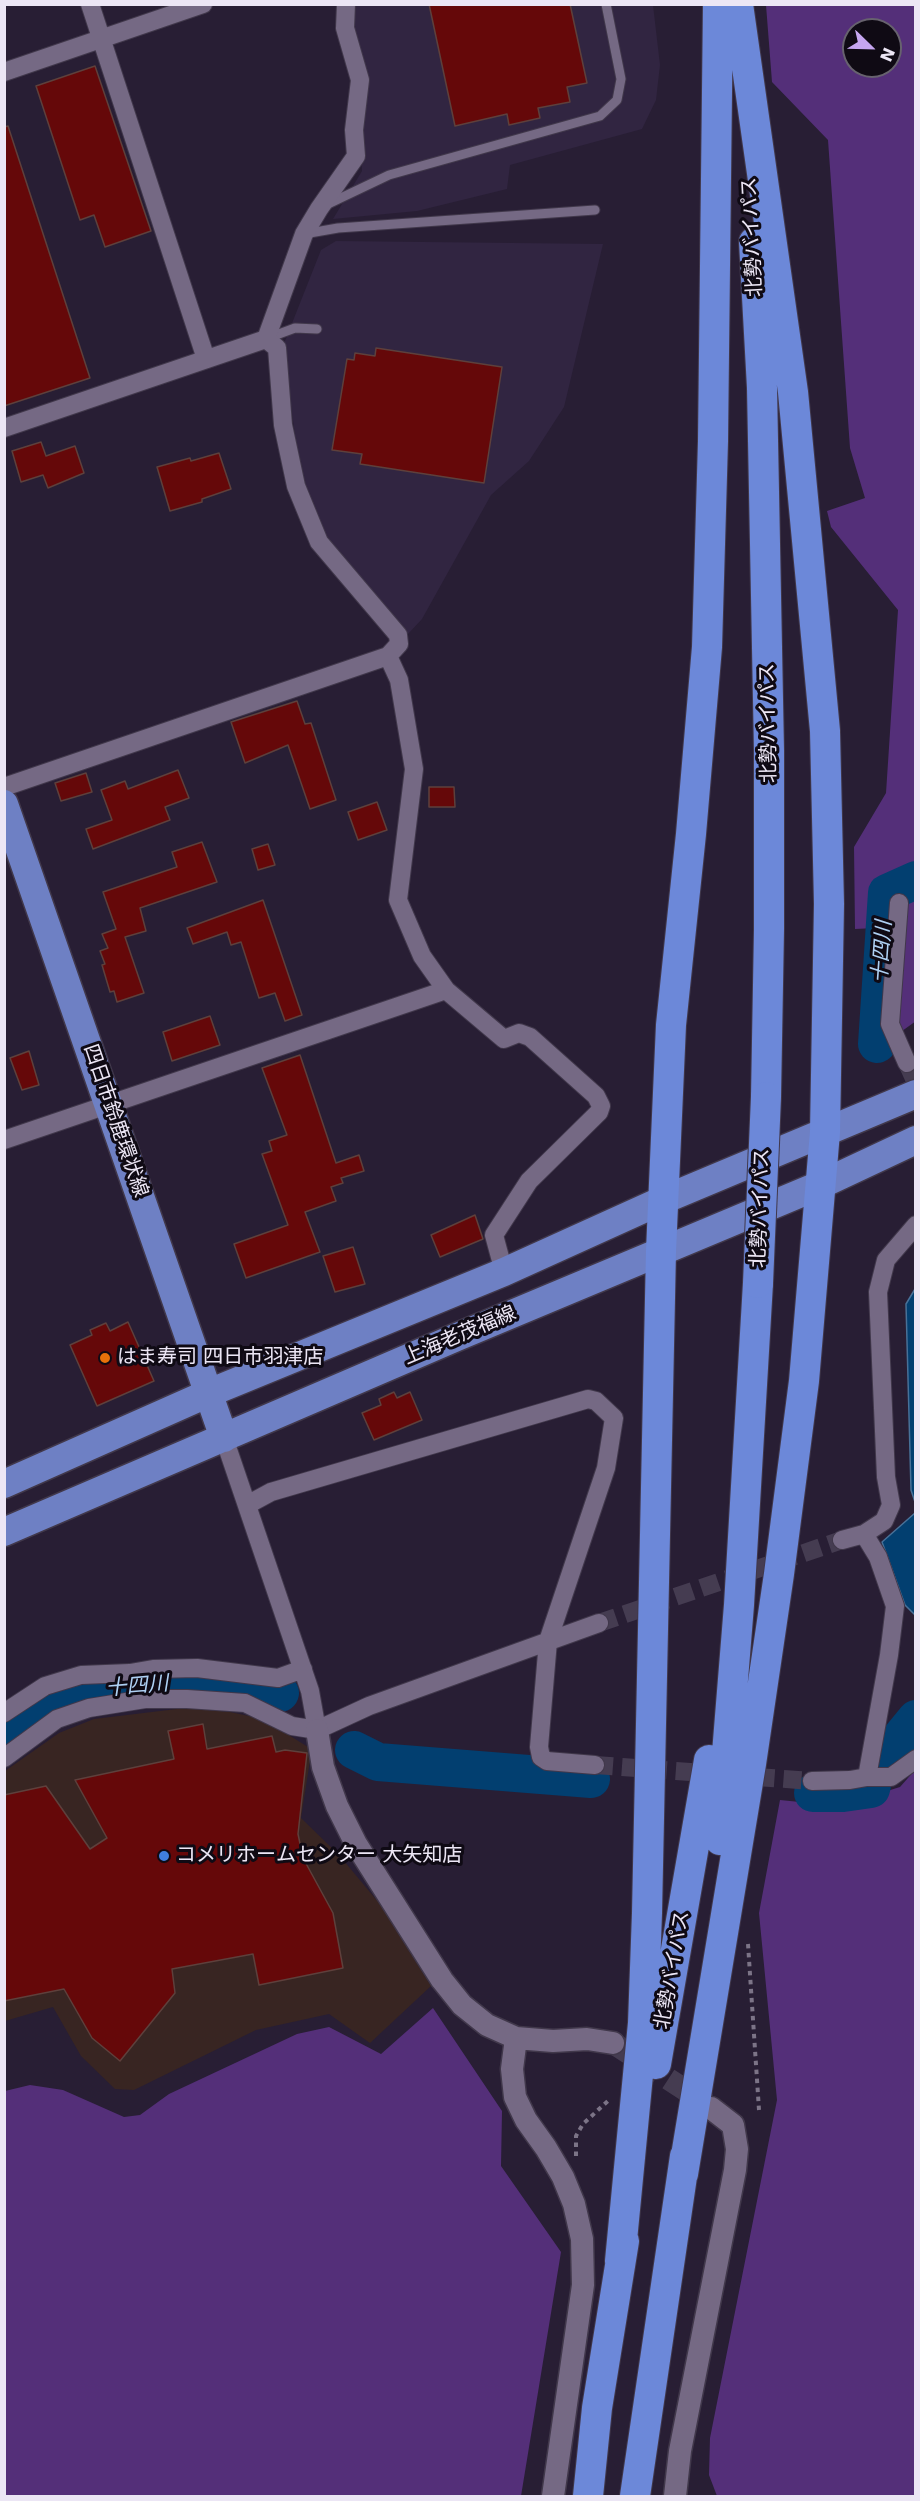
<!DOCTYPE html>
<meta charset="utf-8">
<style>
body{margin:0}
#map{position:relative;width:920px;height:2501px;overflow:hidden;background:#281e34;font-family:"DejaVu Sans",sans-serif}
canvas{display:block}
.frame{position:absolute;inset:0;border:6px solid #ece6f5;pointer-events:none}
.north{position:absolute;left:842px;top:18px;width:60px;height:60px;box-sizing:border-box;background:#0f0a14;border:2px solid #67626e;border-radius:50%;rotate:113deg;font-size:16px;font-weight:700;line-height:24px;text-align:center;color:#ece6f5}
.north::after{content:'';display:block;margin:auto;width:21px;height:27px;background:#c6a6f0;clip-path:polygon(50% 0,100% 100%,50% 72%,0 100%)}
</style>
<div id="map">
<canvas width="920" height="2501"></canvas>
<div class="frame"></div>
<div class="north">N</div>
</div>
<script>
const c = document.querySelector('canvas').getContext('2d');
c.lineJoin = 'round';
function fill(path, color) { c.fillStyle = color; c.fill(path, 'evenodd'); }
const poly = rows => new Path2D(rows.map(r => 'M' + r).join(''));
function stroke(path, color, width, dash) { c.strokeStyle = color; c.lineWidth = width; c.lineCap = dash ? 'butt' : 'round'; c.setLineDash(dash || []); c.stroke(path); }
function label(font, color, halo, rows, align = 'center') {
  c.font = font + ' "DejaVu Sans","Noto Sans JP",sans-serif'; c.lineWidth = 6; c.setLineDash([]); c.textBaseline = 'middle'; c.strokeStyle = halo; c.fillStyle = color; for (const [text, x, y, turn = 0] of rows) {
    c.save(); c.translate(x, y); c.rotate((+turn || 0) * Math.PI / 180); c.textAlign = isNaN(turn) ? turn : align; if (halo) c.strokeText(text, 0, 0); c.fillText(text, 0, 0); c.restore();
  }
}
fill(poly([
 [185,1708,230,1712,263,1719,308,1747,311,1754,301,1818,339,1855,379,1903,431,1986,370,2043,329,2014,256,2030,134,2090,115,2089,81,2056,53,2007,5,2021,5,1771,59,1733,94,1719]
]), '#382522');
fill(poly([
 [350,5,653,5,660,65,656,100,642,129,510,165,507,189,417,211,333,219,362,171],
 [336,241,603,244,564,407,529,461,491,495,422,619,408,634,327,544,301,480,283,346,321,250]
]), '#312541');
fill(poly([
 [766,5,915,5,916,1021,884,1044,875,928,855,929,854,847,886,793,898,610,831,527,827,511,865,498,850,448,828,140,772,82],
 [854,30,890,30,890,66,854,66],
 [915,1770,915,2496,717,2496,709,2475,710,2438,777,2100,759,1913,780,1800,839,1806,900,1787],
 [433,2008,502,2111,501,2166,561,2252,521,2496,5,2496,5,2091,30,2085,63,2090,124,2117,140,2115,169,2094,297,2034,329,2027,381,2054]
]), '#542f79');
const water = poly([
 [915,1289,915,1502,911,1490,906,1304,915,1289],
 [915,1513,915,1615,905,1605,882,1542,915,1513]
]);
fill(water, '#023f70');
stroke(water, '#487198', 1.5);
stroke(poly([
 [877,1044,887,893,916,880],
 [4,1733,46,1705,78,1693,144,1682,181,1681,214,1683,280,1693],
 [354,1750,378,1762,591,1779],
 [881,1767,889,1752,916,1719],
 [813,1793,843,1793,871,1789,872,1785]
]), '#023f70', 38);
const building = poly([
 [429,4,570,4,587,83,567,87,570,102,538,108,540,118,509,125,507,114,455,126,429,4],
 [95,66,151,231,105,247,94,215,80,220,36,86,95,66],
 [8,126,90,378,4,406,4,127,8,126],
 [376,348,502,367,484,483,360,464,362,454,332,450,347,359,354,360,355,353,375,356,376,348],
 [41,442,46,456,75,446,84,473,48,488,43,475,21,482,12,451,41,442],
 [219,453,231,489,202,499,202,502,170,511,157,467,190,458,191,461,219,453],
 [297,701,305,724,311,723,336,800,310,809,288,745,245,763,231,722,297,701],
 [178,770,189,798,165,807,170,820,93,849,86,829,112,820,101,790,125,781,128,789,178,770],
 [86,773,92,792,61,801,55,783,86,773],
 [429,787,454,787,455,807,429,807,429,787],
 [377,802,387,830,358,840,348,812,377,802],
 [202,842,217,882,140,908,146,931,125,937,144,993,117,1002,114,991,110,992,102,965,105,964,100,951,108,948,102,934,116,929,103,892,177,867,172,852,202,842],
 [268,844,275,865,258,870,252,849,268,844],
 [263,900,302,1015,285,1021,275,993,259,998,241,942,231,945,227,932,193,944,187,928,263,900],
 [210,1016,220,1045,172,1061,163,1032,210,1016],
 [29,1051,39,1085,22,1090,10,1058,29,1051],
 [300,1055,336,1163,359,1155,364,1171,341,1178,343,1183,331,1187,336,1201,305,1212,320,1252,246,1278,234,1244,288,1225,262,1154,272,1151,269,1141,287,1135,262,1068,300,1055],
 [475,1215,483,1239,440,1257,431,1235,475,1215],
 [353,1247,365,1284,335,1292,323,1256,353,1247],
 [128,1322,154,1381,97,1406,70,1345,92,1335,90,1330,106,1323,110,1331,128,1322],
 [394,1392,397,1398,410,1392,422,1420,374,1440,362,1413,381,1405,379,1399,394,1392],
 [203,1724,207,1749,272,1736,276,1752,285,1750,307,1753,298,1834,303,1858,333,1913,343,1968,259,1985,253,1954,172,1969,175,1993,120,2061,92,2038,64,1989,4,2001,4,1795,46,1786,90,1849,107,1838,75,1780,174,1759,168,1731,203,1724]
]);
fill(building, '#650809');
stroke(building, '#5e403c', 1.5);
stroke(poly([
 [907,1063,916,1083],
 [599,1623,842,1540],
 [595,1765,812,1781]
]), '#453c51', 18, [18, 9]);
stroke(poly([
 [613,2043,707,2104]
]), '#453c51', 22, [22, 11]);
const service = poly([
 [326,205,389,175,600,116,617,100,621,79,606,4],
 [304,234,338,228,595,210],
 [268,338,295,328,317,329]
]);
const minor = poly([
 [90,4,206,359],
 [4,72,203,4],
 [266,339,304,234,319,209,356,156,354,130,360,80,345,28,346,4],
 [4,428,266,339,277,348,283,425,296,486,319,542,398,635,399,644,388,656,4,787],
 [388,656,399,680,414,769,398,900,422,956,446,990,504,1039,519,1033,530,1037,596,1096,601,1106,599,1112,529,1181,494,1235,504,1272],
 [899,903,890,1024,907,1063],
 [4,1140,446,990],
 [224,1438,310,1691,317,1730],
 [247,1505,271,1492,588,1399,596,1401,614,1418,606,1468,548,1641,539,1747,541,1757,547,1761,595,1765],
 [864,1534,878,1557,895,1606,889,1655,867,1777,891,1777,916,1759],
 [842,1540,864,1534,884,1521,891,1505,886,1477,878,1292,886,1260,916,1225],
 [4,1713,45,1686,81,1675,130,1673,153,1669,197,1668,278,1678,303,1669],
 [4,1758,57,1719,89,1708,145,1699,187,1699,245,1703,292,1726,317,1730,369,1706,599,1623],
 [812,1781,850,1780,867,1777]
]);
const tertiary = poly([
 [317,1730,323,1767,337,1806,356,1844,442,1980,462,2005,487,2025,516,2038,553,2041,587,2039,613,2043],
 [516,2038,512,2069,515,2097,526,2120,546,2148,563,2177,574,2204,582,2239,583,2285,553,2496],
 [675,2496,680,2451,735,2170,737,2149,733,2125,711,2108]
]);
const primary = poly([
 [4,804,224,1438],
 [4,1484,209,1393,504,1272,663,1200,916,1094],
 [4,1532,457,1337,820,1185,916,1140]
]);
const trunk = poly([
 [754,242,762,388,769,751,769,929,766,1097],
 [720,1840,739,1605,758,1283],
 [656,2064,709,1760],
 [683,2174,751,1764,779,1574,804,1381,825,1132,829,904,825,731,793,392,738,4],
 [620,2261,643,2023,647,1913,661,1251,671,1025,691,834,707,647,713,441,718,4],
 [588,2496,597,2408,624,2241],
 [635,2496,685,2156]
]);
stroke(service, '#41384b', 11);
stroke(minor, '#41384b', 20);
stroke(tertiary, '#41384b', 25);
stroke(primary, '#41384b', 31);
stroke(trunk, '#41384b', 32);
stroke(poly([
 [748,1944,759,2110],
 [576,2156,576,2136,583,2124,610,2099]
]), '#7c7487', 4, [4.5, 4.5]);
stroke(service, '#756984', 9);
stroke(minor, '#756984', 18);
stroke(tertiary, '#756984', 22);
stroke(primary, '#6e80c4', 28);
stroke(trunk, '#6c88d9', 30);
const trunkBridge = poly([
 [758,1283,766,1097]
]);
stroke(trunkBridge, '#41384b', 32, []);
stroke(trunkBridge, '#6c88d9', 30);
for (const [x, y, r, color] of [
 [105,1358,6,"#e8710a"],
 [164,1856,6,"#3f7fe0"]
]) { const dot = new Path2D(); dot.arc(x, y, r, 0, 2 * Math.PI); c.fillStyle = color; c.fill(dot); stroke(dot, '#0f0a14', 2); }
label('20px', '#ece6f5', '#0f0a14', [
 ["北勢バイパス",753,237,-93],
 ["北勢バイパス",769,723,-91],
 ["四日市鈴鹿環状線",115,1121,71],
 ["北勢バイパス",761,1208,-88],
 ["上海老茂福線",460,1336,-23],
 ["北勢バイパス",673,1970,-80]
]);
label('20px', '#ece6f5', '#0f0a14', [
 ["はま寿司 四日市羽津店",117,1358],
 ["コメリホームセンター 大矢知店",176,1856]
], 'left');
label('italic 21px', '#aed0f3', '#0f0a14', [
 ["十四川",883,952,-86],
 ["十四川",137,1687,-5]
]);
</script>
